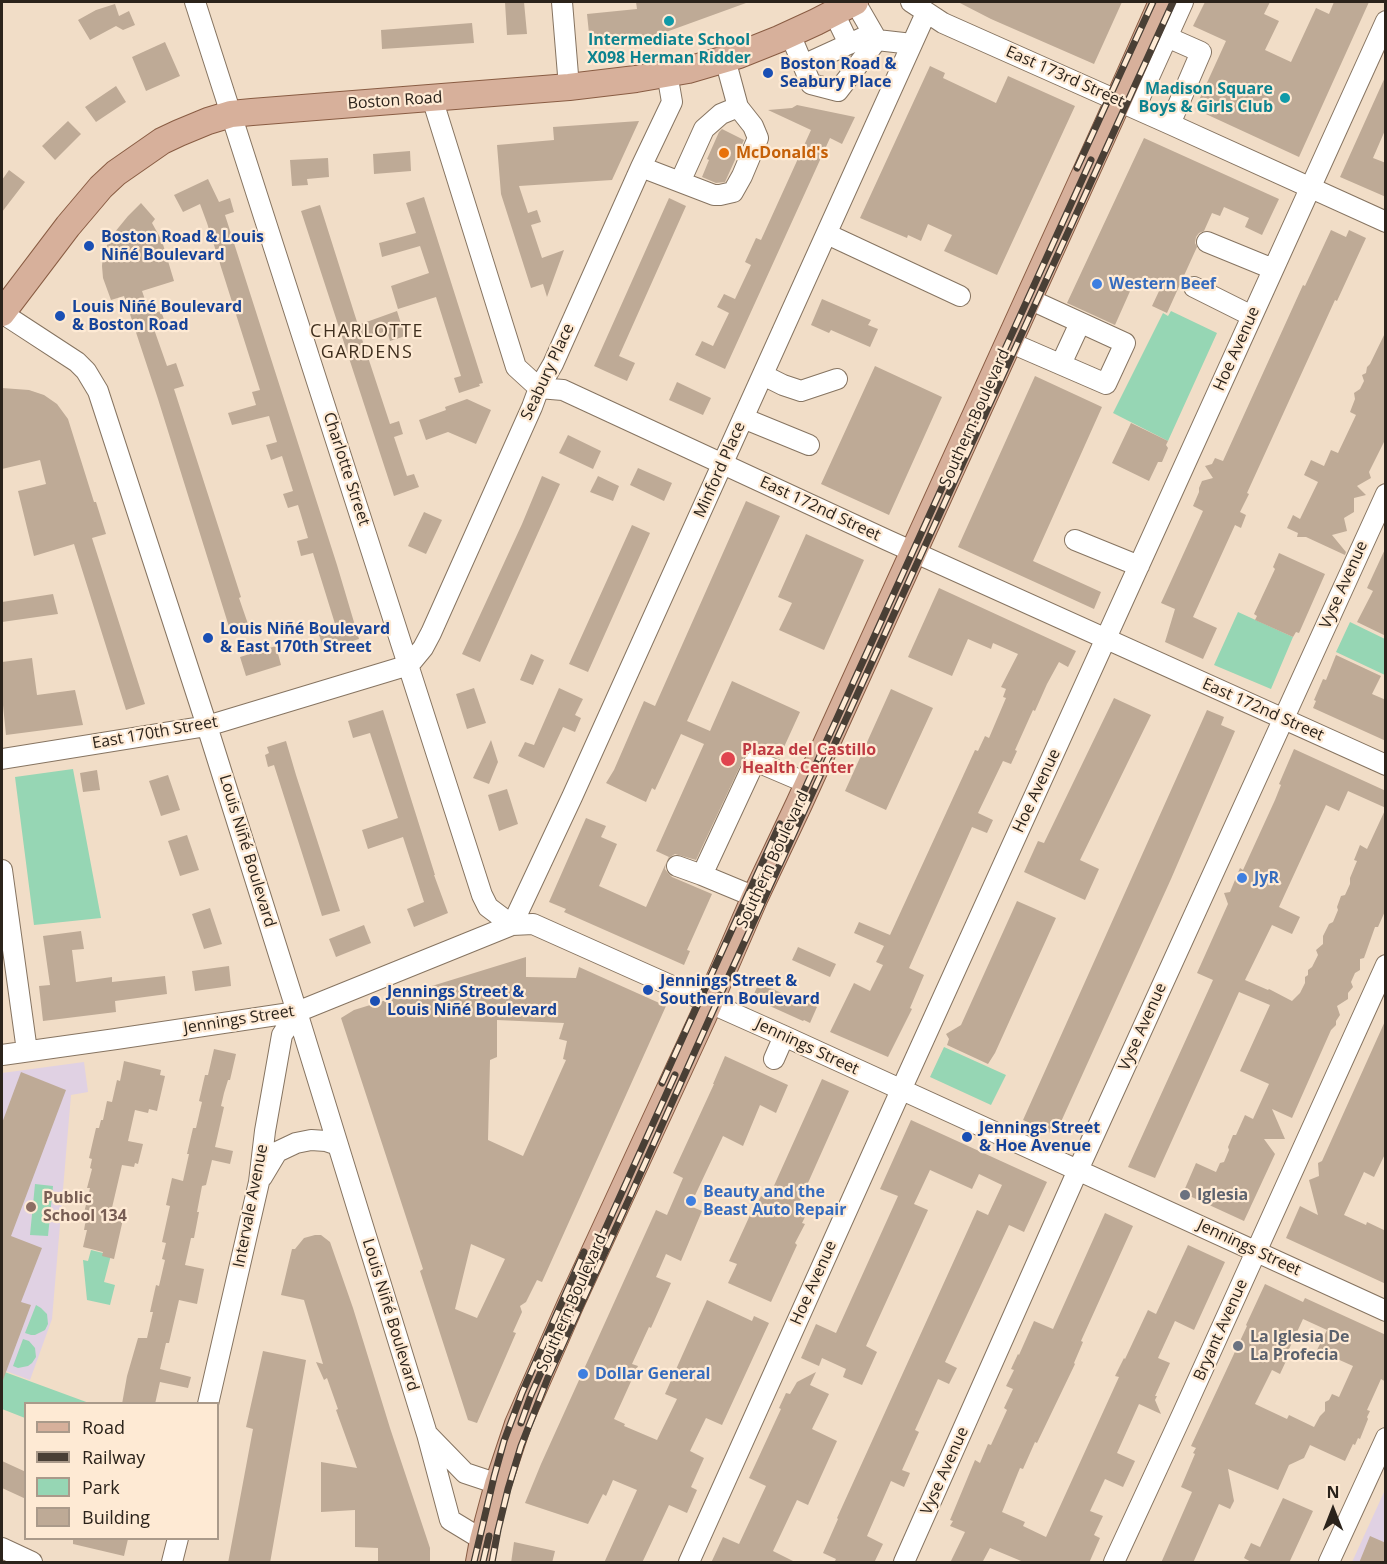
<!DOCTYPE html>
<meta charset="utf-8">
<style>
body{margin:0}
#map{position:relative;width:1387px;height:1564px;overflow:hidden;background:#f1ddc7;font-family:"Open Sans",sans-serif}
canvas{display:block}
.frame{position:absolute;inset:0;border:3px solid #2b231b;pointer-events:none}
.legend{position:absolute;left:24px;top:1402px;width:195px;height:138px;box-sizing:border-box;background:#feead4;border:2px solid #aa9a8a;margin:0;padding:8px 10px;list-style:none;font-size:18px;color:#2b231b}
.legend li{display:flex;align-items:center;gap:12px;height:30px}
.legend b{width:30px;border:2px solid #aa9a8a}
.north{position:absolute;left:1303px;top:1480px;width:60px;height:60px;-webkit-text-stroke:4px #feead4;paint-order:stroke;rotate:0deg;font-size:16px;font-weight:700;line-height:24px;text-align:center;color:#2b231b}
.north::after{content:'';display:block;margin:auto;width:21px;height:27px;background:#2b231b;clip-path:polygon(50% 0,100% 100%,50% 72%,0 100%)}
</style>
<div id="map">
<canvas width="1387" height="1564"></canvas>
<div class="frame"></div>
<ul class="legend">
<li><b style="height:8px;background:#d7b09b"></b>Road</li>
<li><b style="height:8px;background:#493f35"></b>Railway</li>
<li><b style="height:16px;background:#96d6b4"></b>Park</li>
<li><b style="height:16px;background:#beaa96"></b>Building</li>
</ul>
<div class="north">N</div>
</div>
<script>
const c = document.querySelector('canvas').getContext('2d');
c.lineJoin = 'round';
function fill(path, color) { c.fillStyle = color; c.fill(path, 'evenodd'); }
const poly = rows => new Path2D(rows.map(r => 'M' + r).join(''));
function stroke(path, color, width, dash) { c.strokeStyle = color; c.lineWidth = width; c.lineCap = dash ? 'butt' : 'round'; c.setLineDash(dash || []); c.stroke(path); }
function label(font, color, halo, rows, align = 'center') {
  c.font = font + ' "Open Sans",sans-serif'; c.lineWidth = 4.5; c.setLineDash([]); c.textBaseline = 'middle'; c.strokeStyle = halo; c.fillStyle = color; for (const [text, x, y, turn = 0] of rows) {
    c.save(); c.translate(x, y); c.rotate((+turn || 0) * Math.PI / 180); c.textAlign = isNaN(turn) ? turn : align; if (halo) c.strokeText(text, 0, 0); c.fillText(text, 0, 0); c.restore();
  }
}
fill(poly([
 [84,1062,88,1092,71,1095,52,1319,30,1380,6,1371,2,1372,2,1073],
 [1385,1490,1385,1562,1352,1562,1353,1560]
]), '#e0d1e3');
fill(poly([
 [1171,311,1217,333,1168,441,1113,413,1163,313,1168,316],
 [1238,612,1293,637,1271,689,1214,665],
 [1350,622,1385,639,1385,675,1336,652],
 [73,769,101,918,34,925,15,777],
 [944,1047,1006,1075,991,1105,930,1077],
 [35,1184,53,1186,48,1236,30,1235],
 [91,1250,111,1255,104,1282,115,1285,110,1305,87,1300,83,1260,88,1261],
 [36,1305,41,1308,47,1314,48,1324,45,1330,35,1335,31,1335,25,1333],
 [23,1339,29,1341,35,1348,36,1357,32,1363,28,1366,18,1368,13,1366],
 [2,1371,89,1403,26,1404,25,1418,2,1409]
]), '#96d6b4');
fill(poly([
 [505,2,524,2,527,34,507,35],
 [636,2,746,2,746,3,644,40,644,38,590,43,587,14,637,9],
 [958,2,1122,2,1094,64,991,19],
 [1205,2,1270,2,1264,14,1279,21,1265,50,1291,62,1316,8,1329,14,1334,2,1369,2,1299,157,1195,109,1226,41,1193,26],
 [115,4,119,16,129,11,135,25,123,30,116,26,90,40,78,20,96,10],
 [472,23,474,43,382,49,381,30],
 [165,42,180,76,146,91,132,57],
 [930,66,945,73,943,78,996,103,1008,76,1075,106,997,275,944,251,952,235,928,224,921,241,908,235,907,238,860,218],
 [1386,75,1386,128,1373,158,1386,163,1386,197,1340,177],
 [116,86,126,102,96,122,85,107],
 [797,105,855,117,842,144,830,138,725,369,695,355,702,341,713,346,729,313,717,307,724,294,735,299,751,265,745,262,756,238,761,240,811,130,768,110,792,108],
 [68,121,81,134,55,160,42,146],
 [639,121,612,180,519,186,528,213,537,210,541,222,531,225,542,258,564,250,547,297,543,284,531,288,501,194,497,145,554,140,553,127],
 [722,129,744,140,725,182,716,183,702,177,709,160,707,159,719,132],
 [1144,138,1279,199,1262,235,1245,227,1249,218,1224,207,1220,216,1212,213,1204,231,1199,233,1196,237,1195,243,1197,247,1167,313,1152,306,1160,289,1135,280,1115,325,1067,303],
 [410,151,411,171,374,174,373,154],
 [328,158,329,177,307,179,308,185,292,186,290,160],
 [9,170,25,182,2,212,2,180],
 [208,179,219,202,230,198,234,212,225,215,337,565,359,639,324,650,318,632,336,627,313,553,301,556,297,541,308,538,298,505,288,508,283,494,293,491,282,456,271,460,266,445,277,442,269,416,232,425,228,413,256,405,252,392,260,390,207,223,200,204,183,212,174,195],
 [424,197,483,383,479,384,480,386,459,393,454,378,461,376,436,297,398,309,391,286,429,273,420,246,382,257,379,243,416,233,406,203],
 [669,198,686,206,619,356,635,363,627,381,594,366],
 [141,203,155,219,152,223,162,241,174,281,142,291,150,314,161,311,167,328,155,332,167,366,176,363,184,386,174,389,241,597,239,598,248,624,230,630,158,399,124,296,111,300,103,278,102,266,103,255,110,238,128,216],
 [320,205,358,325,397,311,405,336,390,341,387,331,362,339,390,424,399,421,403,434,394,437,407,476,414,474,419,487,394,496,301,211],
 [1331,230,1346,237,1349,230,1366,238,1337,301,1335,300,1247,493,1249,494,1240,512,1246,515,1241,528,1235,525,1193,617,1217,628,1203,659,1165,642,1175,609,1161,603,1203,511,1193,506,1199,492,1199,488,1202,481,1213,478,1205,466,1212,464,1215,458,1223,461,1303,285,1305,286],
 [822,299,871,320,868,325,878,329,870,347,831,330,829,333,811,325],
 [1386,331,1386,438,1369,472,1371,478,1357,486,1366,495,1354,498,1354,512,1344,518,1347,531,1332,535,1346,552,1345,555,1306,537,1297,537,1298,533,1287,528,1293,515,1300,519,1318,482,1304,475,1311,460,1324,466,1331,450,1338,453,1356,415,1350,412,1355,399,1354,393,1360,389,1364,381,1362,375,1366,373,1367,367,1370,364],
 [875,366,942,397,889,515,821,484],
 [1035,376,1102,407,1033,561,1101,592,1094,609,958,547],
 [677,382,711,398,703,415,669,400],
 [2,388,29,390,44,395,57,404,68,419,94,502,96,502,106,534,92,538,145,704,126,710,74,544,34,556,18,491,46,484,40,460,2,469],
 [467,399,491,410,476,444,448,432,426,440,419,420,446,410,445,407],
 [1131,423,1168,441,1166,445,1168,448,1162,462,1158,462,1149,481,1112,463],
 [568,435,601,451,593,469,559,453],
 [638,468,672,483,664,501,630,485],
 [542,476,560,484,480,662,462,654,522,524],
 [598,476,619,486,613,501,590,492],
 [746,501,780,516,687,721,710,731,732,681,800,712,779,758,750,745,696,860,675,854,670,857,667,860,669,857,656,851,704,744,681,734,655,790,652,788,646,802,606,783,614,770,644,701,655,706],
 [424,512,442,520,426,554,408,546],
 [632,525,650,533,588,672,569,664],
 [806,534,864,560,824,650,779,630,792,603,778,597],
 [1386,547,1386,636,1357,622,1373,591,1367,588],
 [1279,553,1325,574,1299,633,1296,632,1293,637,1255,620,1257,616,1254,614,1275,569,1273,567],
 [939,588,1076,651,1068,667,1059,662,1047,684,1035,711,1033,710,1015,750,1017,751,1011,764,1003,761,978,813,993,820,987,833,972,827,909,968,924,975,910,1008,912,1009,888,1057,830,1032,854,983,870,991,883,965,876,962,884,946,854,933,859,922,890,935,975,750,978,751,985,736,989,738,1006,698,1003,697,1006,689,1001,687,1018,654,993,643,991,649,968,639,952,676,908,657],
 [53,594,58,614,2,622,2,602],
 [276,646,281,665,246,676,240,657],
 [531,654,544,660,533,685,520,680],
 [1336,655,1381,676,1372,694,1386,700,1386,741,1313,708,1316,701,1314,700,1323,679,1326,680],
 [32,658,37,695,75,690,83,725,6,735,2,695,2,662],
 [474,688,486,723,467,729,456,694],
 [559,688,583,699,575,715,581,718,575,732,563,727,544,768,518,756,525,742,534,745],
 [891,689,933,708,886,810,845,791],
 [1114,698,1151,715,1080,860,1099,869,1085,900,1024,872,1038,841,1044,843],
 [383,710,435,875,434,875,448,913,414,927,407,909,424,902,403,837,368,849,362,830,398,818,370,733,353,738,348,721],
 [1207,710,1224,717,1221,725,1235,731,1171,879,1055,1135,1023,1120],
 [491,740,498,762,489,784,473,778],
 [286,741,296,775,340,911,322,916,274,765,268,767,265,755,269,753,267,747],
 [1294,749,1386,791,1386,808,1348,791,1339,811,1326,805,1279,907,1300,917,1292,934,1272,925,1245,980,1268,990,1269,989,1292,1001,1300,993,1305,983,1305,977,1308,975,1308,970,1312,967,1318,955,1316,950,1323,944,1323,936,1329,924,1333,922,1338,910,1337,907,1341,896,1345,895,1350,884,1350,878,1357,861,1354,860,1360,845,1367,849,1386,808,1386,909,1378,927,1375,927,1364,958,1360,959,1360,970,1355,973,1351,982,1353,987,1348,993,1348,999,1337,1006,1340,1015,1336,1021,1336,1025,1331,1030,1292,1118,1272,1109,1285,1139,1264,1139,1275,1154,1244,1221,1183,1193,1196,1163,1216,1172,1220,1163,1224,1162,1229,1150,1228,1147,1233,1135,1236,1135,1245,1115,1253,1119,1269,1084,1240,1071,1270,1005,1239,992,1155,1178,1128,1167,1213,980,1197,973,1228,904,1224,893,1230,892,1240,868,1243,870,1275,800,1281,785,1279,784],
 [97,770,100,790,83,792,80,773],
 [168,775,180,810,161,816,149,781],
 [507,789,518,824,499,831,488,795],
 [586,818,606,826,601,837,617,844,599,886,646,907,666,863,665,869,668,873,672,877,712,894,687,950,690,951,684,965,564,912,566,909,549,902],
 [187,835,199,870,180,876,168,841],
 [1017,901,1056,918,995,1053,988,1064,947,1045,949,1039,946,1034,961,1025],
 [210,908,222,944,204,949,192,914],
 [364,925,371,943,336,957,329,939],
 [81,931,84,949,72,950,76,982,112,977,112,982,165,976,167,994,115,1001,116,1012,43,1021,39,986,50,985,43,936],
 [798,947,836,964,830,977,792,960],
 [526,957,526,977,576,978,579,967,666,1006,542,1282,537,1280,526,1302,520,1306,522,1312,513,1332,516,1333,477,1423,468,1420,420,1271,423,1269,341,1018,354,1010],
 [497,1020,564,1023,559,1039,567,1041,563,1059,566,1060,523,1156,488,1140,490,1060,497,1057],
 [471,1244,505,1259,477,1318,455,1309],
 [229,966,231,986,195,991,192,971],
 [759,983,797,1000,797,998,817,1007,810,1023,804,1020,803,1021,752,998],
 [1386,1019,1386,1152,1374,1177,1364,1172,1344,1215,1366,1225,1367,1222,1386,1231,1386,1284,1286,1238,1300,1206,1318,1215,1309,1180,1319,1176,1318,1163,1322,1161],
 [214,1049,236,1054,230,1080,228,1080,224,1093,221,1106,224,1107,215,1147,233,1151,230,1164,212,1160,206,1185,202,1186,197,1212,199,1212,194,1238,191,1238,185,1265,204,1269,197,1304,179,1300,169,1343,166,1343,160,1369,191,1377,188,1388,160,1382,155,1404,122,1404,127,1376,138,1338,147,1338,153,1312,150,1312,156,1285,159,1286,165,1260,162,1259,166,1243,162,1242,170,1206,166,1205,172,1178,183,1181,189,1154,187,1154,193,1128,196,1128,202,1102,199,1101,205,1075,208,1075],
 [725,1056,788,1085,776,1113,760,1105,743,1146,723,1136,690,1206,702,1211,681,1261,666,1254,656,1277,671,1283,651,1328,649,1327,632,1364,638,1366,614,1419,625,1424,624,1426,657,1440,677,1399,665,1394,707,1300,752,1321,754,1316,769,1323,722,1425,706,1418,690,1451,704,1458,691,1487,697,1490,687,1513,669,1505,642,1563,604,1563,637,1490,613,1480,606,1496,603,1494,588,1524,525,1503,541,1464,656,1210,667,1215,683,1178,673,1173,714,1084,713,1084],
 [124,1061,161,1070,160,1075,165,1076,157,1111,149,1109,148,1113,135,1110,128,1141,143,1144,138,1164,135,1163,134,1167,122,1165,111,1212,124,1215,114,1259,102,1256,103,1252,83,1247,87,1230,84,1230,87,1213,84,1213,90,1188,87,1188,92,1169,90,1168,92,1159,89,1158,96,1128,99,1128,101,1120,103,1120,107,1101,112,1102,117,1080,120,1081],
 [21,1072,66,1090,11,1236,42,1248,21,1302,31,1305,3,1380,2,1380,2,1123],
 [822,1079,849,1091,795,1212,805,1217,802,1223,805,1224,795,1243,797,1245,771,1302,728,1283,737,1264,729,1261,751,1213,752,1214,761,1196,768,1199],
 [911,1120,1047,1182,1024,1232,1009,1225,945,1362,957,1368,949,1384,938,1379,915,1430,919,1432,902,1470,910,1473,904,1487,891,1481,867,1536,883,1544,874,1563,834,1563,836,1559,823,1553,838,1519,837,1518,977,1210,988,1215,1002,1185,979,1174,972,1189,930,1170,914,1204,928,1210,866,1346,877,1352,862,1385,843,1377,846,1369,822,1358,819,1366,801,1358,816,1324,836,1333,898,1196,880,1189],
 [1105,1213,1133,1226,1081,1341,1083,1342,1074,1363,1075,1364,1037,1443,1035,1442,1023,1469,1020,1468,1002,1512,1025,1522,1023,1526,1046,1537,1119,1377,1115,1376,1124,1358,1125,1359,1148,1310,1156,1314,1188,1245,1225,1262,1194,1330,1175,1321,1158,1358,1170,1363,1155,1396,1157,1396,1155,1400,1161,1414,1139,1404,1117,1453,1135,1461,1123,1487,1105,1479,1090,1511,1103,1516,1094,1535,1100,1538,1089,1563,1026,1563,990,1548,982,1563,950,1563,965,1532,950,1526,953,1521,950,1520,975,1460,980,1463,988,1444,991,1445,1007,1410,1004,1408,1013,1389,1006,1386,1014,1370,1011,1369,1018,1354,1019,1355,1034,1321,1053,1329],
 [315,1235,321,1235,330,1242,353,1308,390,1428,430,1548,430,1563,378,1562,378,1548,355,1547,355,1510,321,1512,321,1462,357,1468,336,1410,338,1409,327,1378,324,1380,316,1362,323,1364,304,1300,281,1295,292,1249,295,1249,304,1238],
 [1265,1284,1303,1302,1305,1298,1386,1335,1386,1382,1381,1379,1367,1410,1370,1411,1367,1417,1368,1419,1360,1439,1358,1438,1355,1445,1353,1444,1345,1461,1310,1445,1304,1458,1289,1465,1278,1490,1228,1469,1234,1501,1230,1509,1219,1504,1193,1563,1161,1563,1192,1492,1181,1487,1195,1454,1193,1453,1196,1448,1191,1446,1247,1326,1246,1325],
 [1303,1319,1327,1330,1317,1350,1353,1366,1339,1397,1332,1394,1329,1400,1325,1402,1325,1411,1320,1416,1314,1427,1289,1415,1287,1419,1255,1404,1272,1370,1280,1374,1286,1361,1284,1360],
 [263,1351,306,1360,270,1563,228,1563,253,1429,246,1427],
 [816,1372,810,1385,829,1394,812,1429,837,1441,808,1505,797,1500,773,1551,797,1563,711,1563,723,1537,739,1544,766,1486,749,1478,781,1409,779,1408,786,1393,790,1394,797,1382],
 [2,1461,26,1472,26,1499,2,1488],
 [1283,1498,1313,1511,1289,1563,1253,1563,1244,1558,1251,1543,1260,1547],
 [1370,1536,1386,1543,1386,1563,1359,1563],
 [73,1539,128,1539,124,1556,73,1544],
 [514,1542,555,1551,552,1563,511,1563]
]), '#beaa96');
const minor = poly([
 [195,2,482,895,488,907,512,925,572,797,926,13],
 [562,2,569,87],
 [911,2,943,23,1170,124,1386,222],
 [834,13,849,44],
 [790,34,811,84,838,91,877,40,855,2],
 [1167,37,1201,52,1170,124],
 [877,40,912,44],
 [803,65,873,33],
 [432,98,516,367,539,388,563,390,887,540,1386,765],
 [1135,108,1183,2],
 [641,167,714,195,720,195,733,192,742,176,758,138,753,126,738,107,725,59],
 [680,182,704,129,721,114,738,107],
 [827,234,960,296],
 [1207,242,1273,269],
 [1194,287,1252,316],
 [2,313,77,362,86,371,98,391,207,726,297,1012,427,1434,450,1520,483,1540],
 [1009,342,1106,384,1125,343,1029,299],
 [1061,364,1080,323],
 [763,375,783,385,801,391,837,379],
 [743,418,809,445],
 [1075,540,1139,566],
 [2,759,207,726,409,665,423,648,431,633,532,407,539,388,553,364,641,167,672,102,667,73],
 [677,866,702,875],
 [2,870,27,1051],
 [755,897,702,875,755,761,809,784],
 [2,1055,116,1039,297,1012,512,925,533,924,784,1036,1386,1311],
 [774,1059,784,1036],
 [262,1177,277,1152,296,1143,311,1140,326,1141,338,1145],
 [208,1404,259,1182,265,1131,282,1035,297,1012],
 [429,1436,465,1473,498,1484],
 [2,1548,32,1562],
 [172,1562,178,1538],
 [689,1562,901,1090,1386,21],
 [904,1562,1078,1170,1386,494],
 [1114,1562,1182,1415,1386,965],
 [1329,1562,1386,1438]
]);
const major = poly([
 [2,313,68,226,101,187,116,173,162,141,179,133,208,121,231,114,252,112,569,87,636,79,688,70,739,55,779,39,816,22,855,2],
 [479,1562,483,1540,498,1484,518,1424,571,1303,703,1017,755,897,799,804,1111,117,1162,2]
]);
stroke(minor, '#867461', 22);
stroke(major, '#895c43', 28);
stroke(minor, '#fff', 20);
stroke(major, '#d7b09b', 26);
const rail = poly([
 [1077,168,1153,2],
 [783,837,1091,160],
 [662,1083,780,824],
 [565,1318,675,1075],
 [521,1423,531,1395,542,1370],
 [474,1562,494,1477,504,1441,522,1393,584,1252],
 [483,1562,489,1536],
 [492,1562,498,1530,508,1489,521,1446,549,1375,629,1199,712,1013,1173,2]
]);
stroke(rail, '#493f35', 7);
stroke(rail, '#feead4', 4.5, [14]);
for (const [x, y, r, color] of [
 [669,21,6,"#0f9aa8"],
 [768,73,6,"#1a4fb4"],
 [1285,98,6,"#0f9aa8"],
 [724,153,6,"#e8710a"],
 [89,246,6,"#1a4fb4"],
 [1097,284,6,"#3f7fe0"],
 [60,316,6,"#1a4fb4"],
 [208,638,6,"#1a4fb4"],
 [728,759,8,"#e0444e"],
 [1242,878,6,"#3f7fe0"],
 [648,990,6,"#1a4fb4"],
 [375,1001,6,"#1a4fb4"],
 [967,1137,6,"#1a4fb4"],
 [1185,1195,6,"#6b7280"],
 [691,1201,6,"#3f7fe0"],
 [31,1207,6,"#8d6e63"],
 [1238,1346,6,"#6b7280"],
 [583,1374,6,"#3f7fe0"]
]) { const dot = new Path2D(); dot.arc(x, y, r, 0, 2 * Math.PI); c.fillStyle = color; c.fill(dot); stroke(dot, '#feead4', 2); }
label('bold 16px', '#0d838f', '#feead4', [
 ["Intermediate School",669,40],
 ["X098 Herman Ridder",669,58],
 ["Madison Square",1273,89,"right"],
 ["Boys & Girls Club",1273,107,"right"]
]);
label('bold 16px', '#164399', '#feead4', [
 ["Boston Road &",780,64],
 ["Seabury Place",780,82],
 ["Boston Road & Louis",101,237],
 ["Niñé Boulevard",101,255],
 ["Louis Niñé Boulevard",72,307],
 ["& Boston Road",72,325],
 ["Louis Niñé Boulevard",220,629],
 ["& East 170th Street",220,647],
 ["Jennings Street &",660,981],
 ["Southern Boulevard",660,999],
 ["Jennings Street &",387,992],
 ["Louis Niñé Boulevard",387,1010],
 ["Jennings Street",979,1128],
 ["& Hoe Avenue",979,1146]
], 'left');
label('16px', '#2b231b', '#feead4', [
 ["East 173rd Street",1065,77,24],
 ["Boston Road",395,101,-4],
 ["Hoe Avenue",1237,349,-66],
 ["Seabury Place",548,372,-65],
 ["Southern Boulevard",975,418,-66],
 ["Charlotte Street",346,469,72],
 ["Minford Place",720,470,-66],
 ["East 172nd Street",820,509,25],
 ["Vyse Avenue",1344,585,-66],
 ["East 172nd Street",1263,710,24],
 ["East 170th Street",155,733,-10],
 ["Hoe Avenue",1037,791,-65],
 ["Louis Niñé Boulevard",247,851,73],
 ["Southern Boulevard",773,860,-65],
 ["Jennings Street",239,1020,-9],
 ["Vyse Avenue",1143,1027,-66],
 ["Jennings Street",807,1047,25],
 ["Intervale Avenue",251,1206,-79],
 ["Jennings Street",1249,1248,25],
 ["Hoe Avenue",814,1283,-66],
 ["Southern Boulevard",572,1303,-66],
 ["Louis Niñé Boulevard",390,1315,73],
 ["Bryant Avenue",1221,1330,-66],
 ["Vyse Avenue",945,1471,-66]
]);
label('bold 16px', '#c56008', '#feead4', [
 ["McDonald's",736,153]
], 'left');
label('bold 16px', '#366cbe', '#feead4', [
 ["Western Beef",1109,284],
 ["JyR",1254,878],
 ["Beauty and the",703,1192],
 ["Beast Auto Repair",703,1210],
 ["Dollar General",595,1374]
], 'left');
label('bold 16px', '#be3a42', '#feead4', [
 ["Plaza del Castillo",742,750],
 ["Health Center",742,768]
], 'left');
label('bold 16px', '#5b616d', '#feead4', [
 ["Iglesia",1197,1195],
 ["La Iglesia De",1250,1337],
 ["La Profecia",1250,1355]
], 'left');
label('bold 16px', '#785e54', '#feead4', [
 ["Public",43,1198],
 ["School 134",43,1216]
], 'left');
c.letterSpacing = '1.5px';
label('18px', '#40301f', '#feead4', [
 ["CHARLOTTE",367,332],
 ["GARDENS",367,353]
]);
c.letterSpacing = '0px';
</script>
